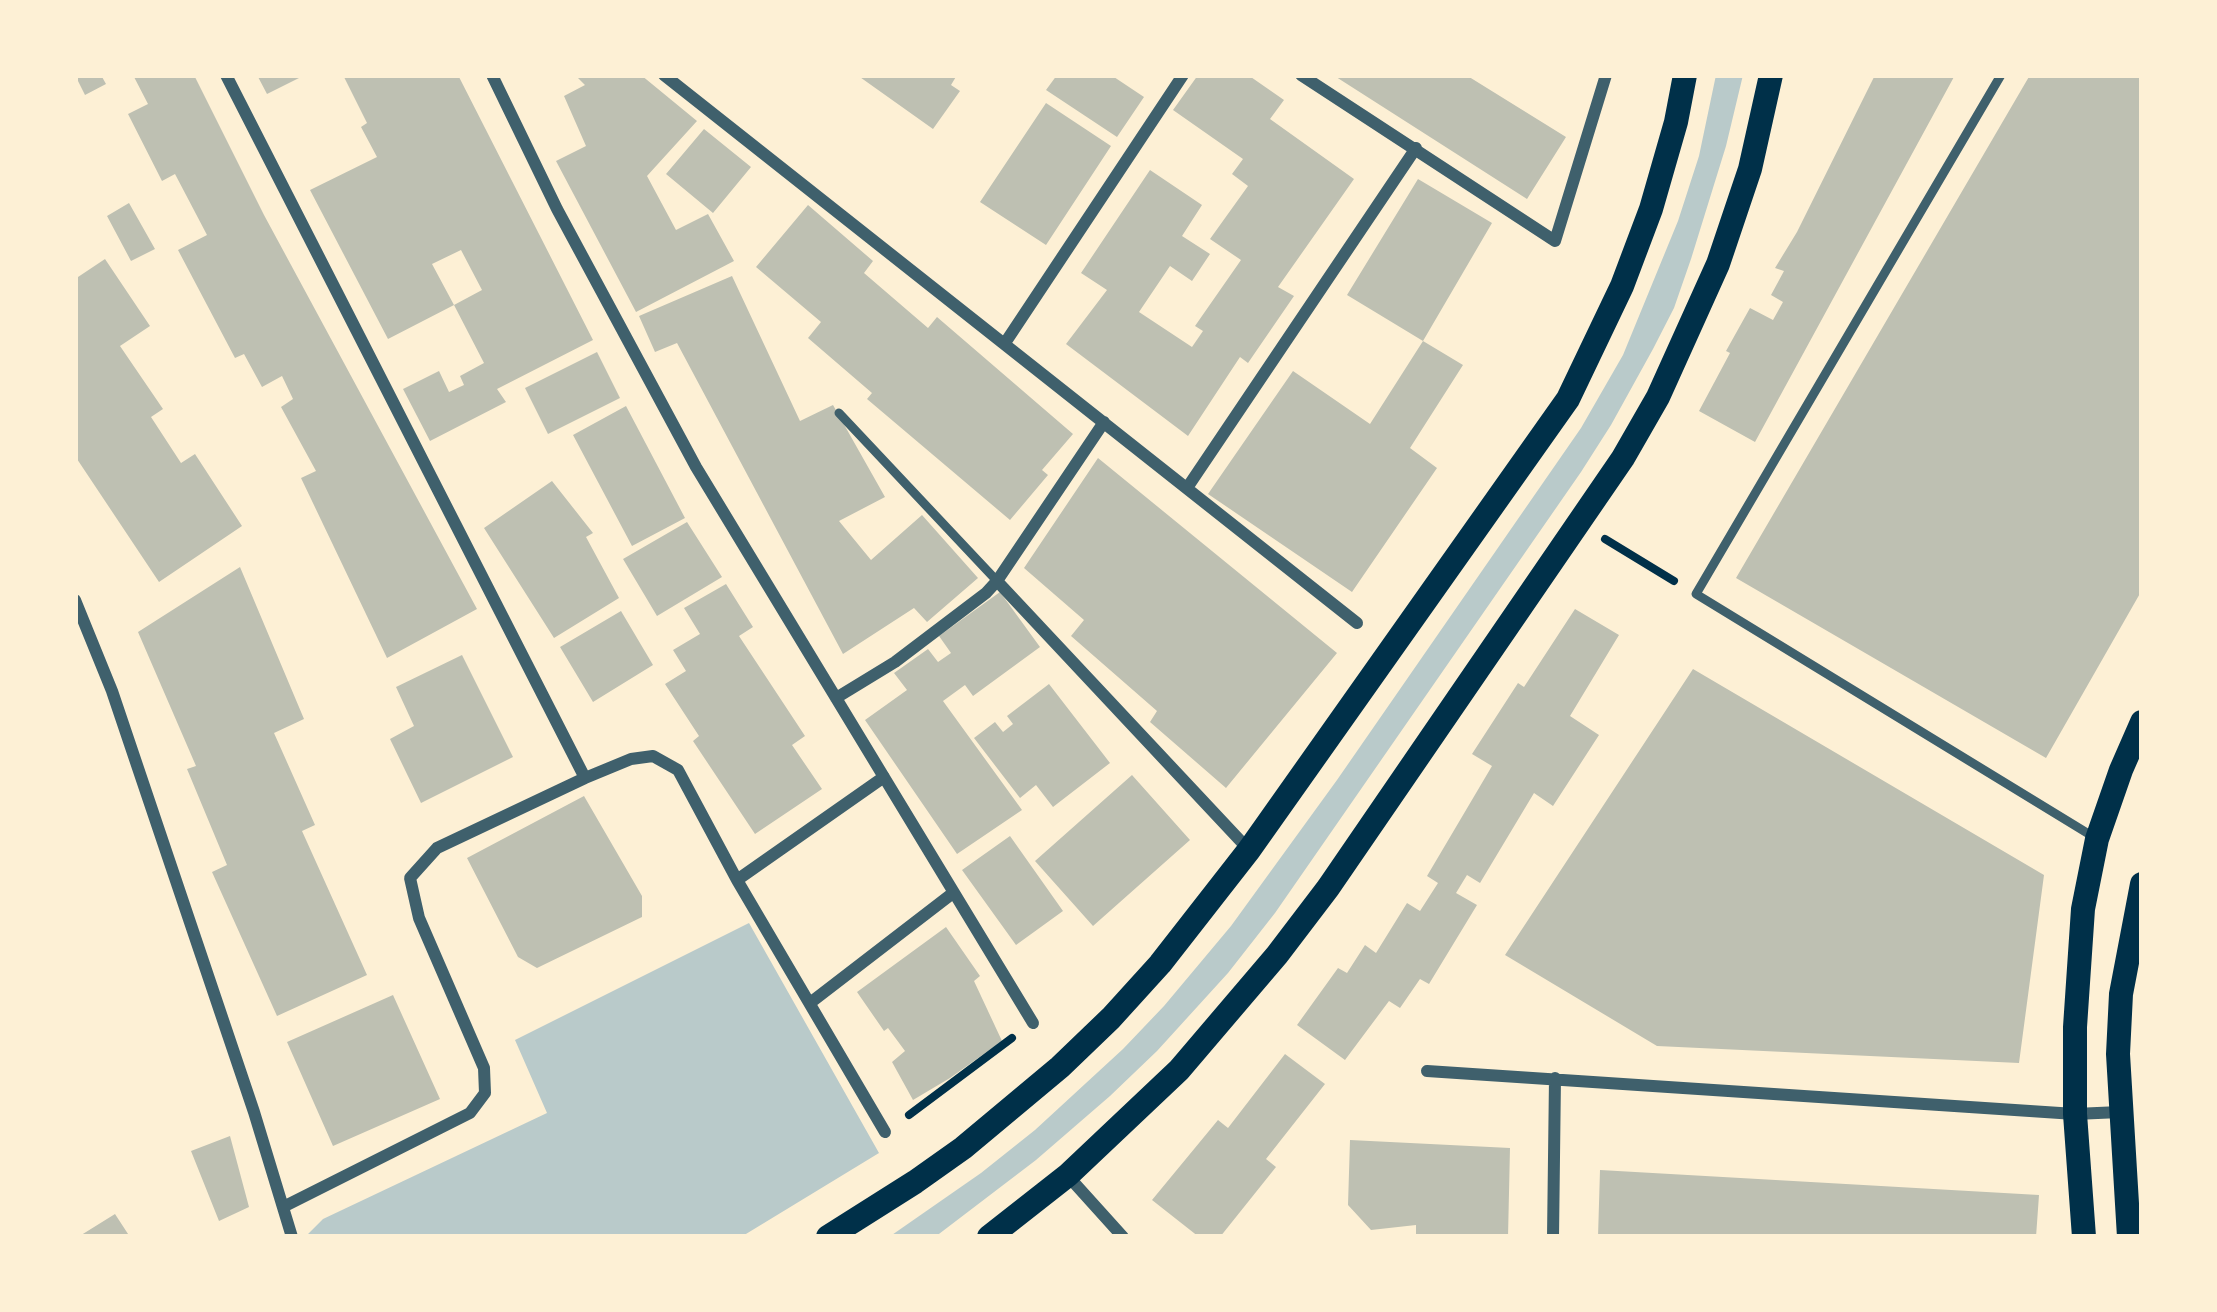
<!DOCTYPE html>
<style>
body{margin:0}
#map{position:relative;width:2217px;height:1312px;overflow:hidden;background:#fdf0d5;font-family:Barlow,sans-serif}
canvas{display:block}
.frame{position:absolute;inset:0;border:78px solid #fdf0d5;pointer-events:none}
</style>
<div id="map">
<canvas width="2217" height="1312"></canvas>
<div class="frame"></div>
</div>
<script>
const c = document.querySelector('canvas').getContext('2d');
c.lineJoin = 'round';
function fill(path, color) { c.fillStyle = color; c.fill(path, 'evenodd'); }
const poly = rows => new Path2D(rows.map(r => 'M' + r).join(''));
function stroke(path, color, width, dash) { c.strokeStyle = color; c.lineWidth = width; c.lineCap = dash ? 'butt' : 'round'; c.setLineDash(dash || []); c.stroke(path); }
fill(poly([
 [1716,75,1743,75,1726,146,1691,259,1674,308,1653,349,1611,425,1581,472,1275,913,1228,973,1157,1051,1110,1096,1036,1160,935,1237,889,1237,981,1173,1035,1130,1123,1049,1164,1006,1231,926,1337,780,1581,428,1623,355,1678,221,1699,156],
 [749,923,879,1153,741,1237,309,1237,308,1234,323,1219,547,1113,515,1040]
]), '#b9caca');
fill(poly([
 [75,75,101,75,106,84,85,95],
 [133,75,194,75,264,215,477,609,387,658,301,478,316,471,281,407,293,399,282,376,262,387,244,354,235,358,178,250,207,235,175,174,162,181,128,114,148,104],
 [257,75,305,75,267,94],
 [343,75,458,75,593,340,497,389,506,402,430,441,403,389,439,371,449,392,464,385,460,376,484,363,454,305,482,290,461,250,432,264,454,305,388,339,310,190,377,157,361,127,367,123],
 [580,75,641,75,697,121,647,176,676,230,708,214,734,261,636,312,556,161,586,146,564,96,585,85,578,78],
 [857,75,957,75,951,85,960,91,933,129],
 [1057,75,1111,75,1144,97,1117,137,1046,90],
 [1198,75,1248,75,1284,100,1270,119,1354,179,1278,287,1294,296,1248,363,1240,357,1188,436,1066,344,1107,290,1081,273,1150,170,1202,205,1182,236,1210,254,1192,281,1170,266,1139,312,1192,347,1203,331,1195,326,1241,260,1210,239,1248,186,1232,174,1243,159,1173,110],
 [1333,75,1466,75,1566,137,1527,199],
 [1875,75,1955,75,1755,442,1699,411,1730,353,1726,351,1750,308,1773,320,1783,302,1771,295,1784,271,1775,268,1797,232],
 [2030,75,2142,75,2142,590,2046,758,1736,578],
 [1046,103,1111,146,1046,245,980,202],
 [704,129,751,167,713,213,666,174],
 [1418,179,1492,223,1423,341,1347,295],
 [129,203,155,249,131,261,107,216],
 [808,205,873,261,864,273,928,328,937,317,1073,434,1042,470,1048,475,1010,520,867,399,872,393,808,338,821,322,756,267],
 [105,259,150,326,120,346,163,409,151,417,181,463,195,454,242,526,159,582,75,456,75,279],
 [732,276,800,421,833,405,885,497,839,521,871,560,922,515,978,578,927,622,914,608,843,654,677,343,655,352,639,316],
 [1423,341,1463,365,1410,448,1437,468,1352,592,1208,494,1293,371,1370,424],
 [597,352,620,398,548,434,525,388],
 [626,406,685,518,632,546,573,435],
 [1098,458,1337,653,1226,788,1150,722,1157,711,1071,636,1084,620,1024,568],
 [552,481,593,533,586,537,619,598,554,638,484,528],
 [687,522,722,577,657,616,623,559],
 [240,567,304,719,274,733,315,825,302,831,367,975,277,1016,212,872,227,865,187,769,196,766,138,632],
 [726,584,753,627,739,636,805,736,792,745,822,789,755,834,693,741,699,736,665,684,686,671,673,650,700,634,684,608],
 [1000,592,1040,647,973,696,965,685,943,701,1022,810,957,854,865,720,907,690,894,673,928,649,938,662,951,653,939,636],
 [1575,609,1619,635,1570,716,1599,735,1553,806,1534,793,1480,883,1467,875,1456,893,1477,905,1429,984,1420,979,1400,1008,1389,1001,1345,1060,1297,1025,1338,968,1347,973,1365,945,1376,953,1407,903,1420,911,1438,883,1427,876,1492,766,1472,754,1518,683,1524,687],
 [621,611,653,665,593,702,560,647],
 [462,655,513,757,421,803,390,739,414,726,396,687],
 [1693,669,2044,875,2019,1063,1657,1046,1505,955],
 [1049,684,1110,763,1053,807,1036,785,1020,798,974,738,995,722,1003,732,1013,724,1007,716],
 [1132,775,1190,840,1093,926,1035,861],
 [584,796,642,896,642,917,537,968,518,957,467,858],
 [1010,836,1063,911,1016,945,962,870],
 [946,927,980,976,974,981,1002,1041,950,1078,913,1100,892,1062,905,1051,888,1028,884,1031,857,992],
 [393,995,440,1099,333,1146,287,1042],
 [1285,1054,1325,1084,1266,1159,1276,1167,1220,1237,1199,1237,1152,1200,1218,1120,1228,1128],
 [230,1136,249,1207,219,1221,191,1151],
 [1350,1140,1510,1148,1508,1237,1416,1237,1416,1225,1371,1230,1348,1205],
 [1600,1170,2039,1195,2036,1237,1598,1237],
 [115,1214,130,1237,78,1237]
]), '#bec0b2');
stroke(poly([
 [1605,539,1674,581],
 [909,1115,1012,1038]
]), '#003049', 8);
stroke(poly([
 [2001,75,1696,594,2097,839],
 [839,413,997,581]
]), '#3f606c', 9);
stroke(poly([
 [226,75,585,778],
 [492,75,557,209,696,467,1033,1023],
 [664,75,1357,623],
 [1301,75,1555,241,1606,75],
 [1005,343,1183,75],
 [1187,488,1416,148],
 [997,581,1249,850],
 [75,600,112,691,254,1112,292,1237],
 [836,698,895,662,986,593,997,581,1104,422],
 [737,880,884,777],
 [810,1003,953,893],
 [1427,1071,2075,1114,2120,1112],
 [1068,1176,1123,1237],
 [283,1207,470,1113,485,1093,484,1068,419,918,410,878,437,848,585,778,631,759,653,756,678,770,737,880,885,1132],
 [1553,1237,1555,1078]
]), '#3f606c', 12);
stroke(poly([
 [828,1237,915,1182,963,1148,1060,1067,1111,1018,1160,964,1249,850,1568,399,1622,286,1651,209,1676,122,1685,75],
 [989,1237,1068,1175,1179,1070,1277,955,1328,888,1623,458,1658,397,1718,264,1750,169,1771,75],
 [2084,1237,2075,1114,2075,1027,2083,909,2097,839,2121,770,2142,722],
 [2129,1237,2118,1054,2121,994,2142,884]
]), '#003049', 24);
</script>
